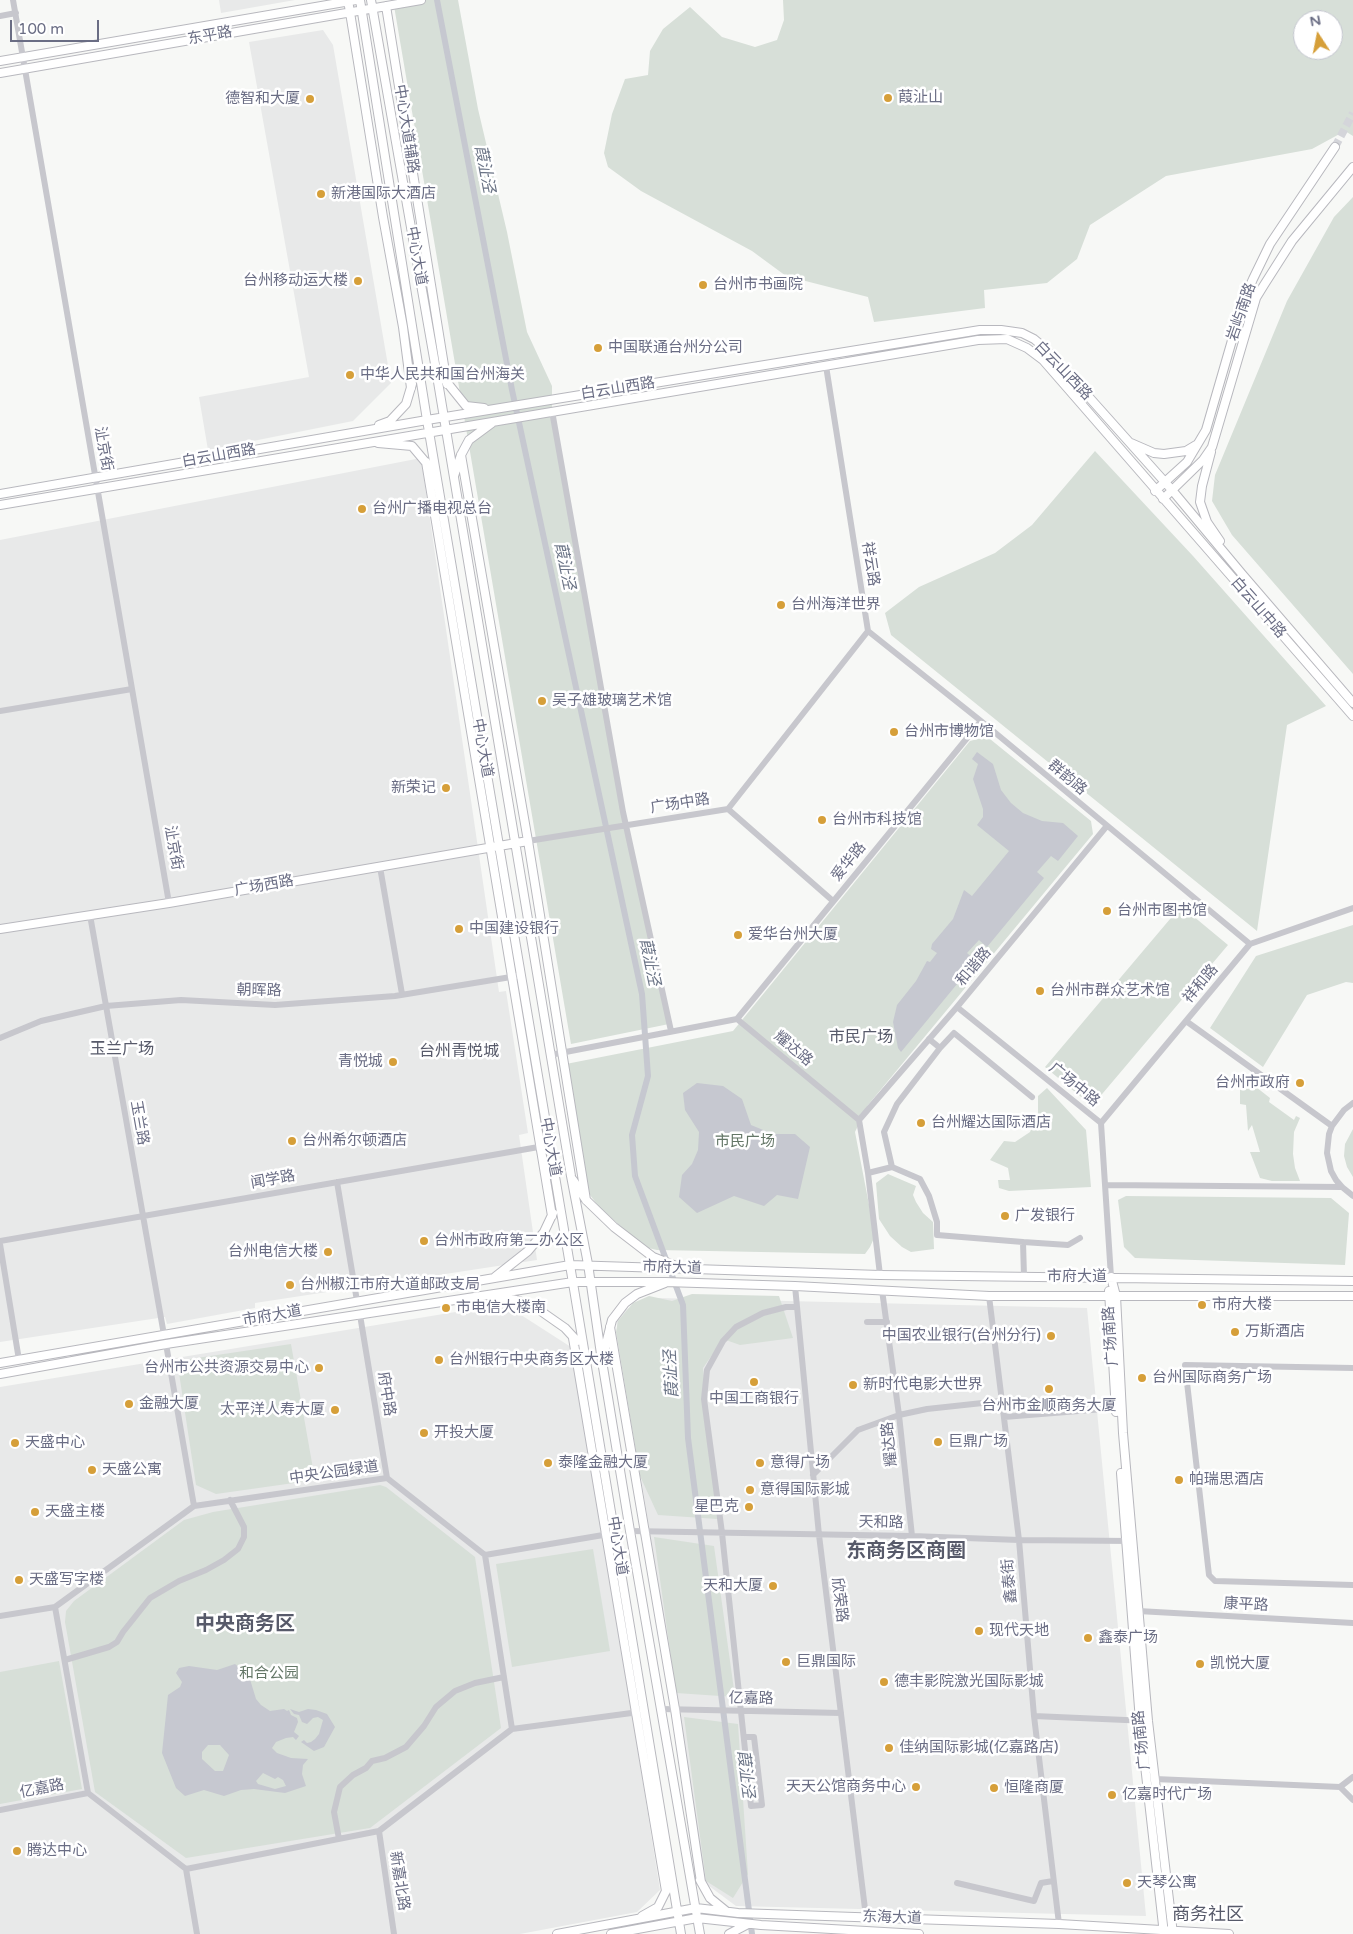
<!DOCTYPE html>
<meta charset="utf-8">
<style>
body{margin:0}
#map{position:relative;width:1353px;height:1934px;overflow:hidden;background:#f7f8f6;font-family:"Varela Round",sans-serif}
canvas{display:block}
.north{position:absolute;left:1293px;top:10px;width:50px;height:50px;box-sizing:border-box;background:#fff;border:1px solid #c3c5ce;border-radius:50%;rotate:349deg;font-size:14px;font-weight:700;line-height:20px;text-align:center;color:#6a6d84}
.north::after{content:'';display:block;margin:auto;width:18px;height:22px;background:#d69f39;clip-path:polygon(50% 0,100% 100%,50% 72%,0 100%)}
.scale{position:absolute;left:10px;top:20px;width:89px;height:22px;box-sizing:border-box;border:2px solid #6a6d84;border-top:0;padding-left:6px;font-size:15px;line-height:18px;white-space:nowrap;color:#6a6d84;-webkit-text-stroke:4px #fff;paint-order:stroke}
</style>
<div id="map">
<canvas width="1353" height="1934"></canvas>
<div class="north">N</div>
<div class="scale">100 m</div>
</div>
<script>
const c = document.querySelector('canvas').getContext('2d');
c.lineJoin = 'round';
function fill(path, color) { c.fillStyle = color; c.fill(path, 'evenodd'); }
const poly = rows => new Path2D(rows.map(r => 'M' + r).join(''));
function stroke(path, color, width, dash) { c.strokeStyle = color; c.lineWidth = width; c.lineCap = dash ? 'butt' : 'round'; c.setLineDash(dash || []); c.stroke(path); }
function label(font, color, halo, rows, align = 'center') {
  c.font = font + ' "Varela Round","Noto Sans SC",sans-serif'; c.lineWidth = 5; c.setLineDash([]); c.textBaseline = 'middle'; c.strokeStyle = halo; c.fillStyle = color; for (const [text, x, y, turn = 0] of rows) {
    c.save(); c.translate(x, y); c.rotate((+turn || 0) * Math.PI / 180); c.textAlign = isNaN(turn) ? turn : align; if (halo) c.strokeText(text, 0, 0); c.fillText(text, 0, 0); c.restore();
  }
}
fill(poly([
 [219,0,295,0,221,13],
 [323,30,333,45,391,383,353,421,208,450,199,397,309,377,249,42],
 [421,458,499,992,506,991,528,1133,519,1135,537,1260,255,1303,255,1308,167,1324,165,1317,0,1342,0,540],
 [658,1298,1087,1308,1146,1916,736,1906,705,1883,615,1313],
 [504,1304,574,1349,660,1890,637,1912,520,1934,0,1934,0,1387]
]), '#e8e9e9');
fill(poly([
 [393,0,458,0,478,109,507,232,527,332,552,386,552,411,623,812,669,1024,571,1044],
 [783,0,1353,0,1353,136,1345,131,1312,149,1166,176,1090,225,1077,259,1047,283,984,290,985,308,874,322,868,297,786,276,752,251,641,191,608,167,604,153,612,114,625,79,648,75,650,51,663,29,690,7,722,37,755,47,777,40,784,20],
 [1303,20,1333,20,1333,50,1303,50],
 [1353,197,1353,674,1232,535,1212,501,1215,475,1287,301,1334,217],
 [1095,451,1193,556,1326,706,1287,725,1257,931,891,635,885,613,919,587,995,553,1032,525],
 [985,737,990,739,1091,821,1093,834,868,1105,855,1132,875,1236,870,1247,865,1254,657,1250,644,1247,599,1207,587,1191,566,1064,733,1031,970,741],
 [1181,906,1228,945,1092,1106,1045,1067],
 [1353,925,1353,983,1346,982,1307,995,1263,1067,1210,1028,1256,956],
 [1242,1076,1270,1098,1269,1102,1294,1120,1296,1116,1300,1118,1294,1132,1293,1154,1295,1168,1300,1181,1272,1181,1260,1178,1250,1152,1260,1152,1252,1125,1248,1131,1246,1105,1240,1104,1240,1090,1243,1086,1237,1080],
 [1047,1088,1086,1130,1091,1187,1009,1191,999,1188,998,1180,1010,1180,1008,1168,990,1160,1004,1141,1015,1142,1030,1132,1038,1114,1038,1096],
 [1353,1129,1353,1177,1347,1167,1344,1156,1345,1144],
 [888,1174,916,1186,913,1195,916,1202,923,1213,933,1222,934,1249,911,1252,902,1247,890,1236,879,1219,876,1183],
 [1126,1196,1331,1198,1349,1213,1345,1265,1135,1258,1124,1247,1118,1200],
 [692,1294,779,1296,793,1338,740,1345,723,1339,703,1368,717,1519,658,1515,640,1476,616,1332,618,1321,633,1303,649,1296,672,1301],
 [291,1344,315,1480,216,1494,196,1485,179,1373,190,1359],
 [380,1485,386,1487,475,1557,501,1728,370,1828,186,1858,95,1792,65,1622,66,1611,74,1601,184,1520,213,1512],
 [654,1537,714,1546,735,1697,676,1693],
 [593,1549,610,1651,512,1667,496,1564],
 [59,1661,82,1789,0,1804,0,1672],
 [684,1717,738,1724,748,1874,733,1898,706,1881]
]), '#d7dfd8');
fill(poly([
 [977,752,993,764,1001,790,1011,803,1023,813,1042,821,1063,823,1078,836,1058,861,1051,856,1037,872,1044,878,987,947,979,940,967,953,976,961,901,1052,898,1048,893,1022,897,1005,916,981,927,961,930,962,937,953,931,949,932,944,953,919,964,890,972,896,1009,851,977,825,983,817,983,809,973,779,978,764,972,759],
 [697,1083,723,1086,742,1099,751,1125,773,1134,795,1134,810,1147,798,1199,777,1195,764,1206,734,1196,697,1213,679,1197,682,1175,692,1164,698,1150,699,1132,685,1110,683,1093],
 [235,1664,249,1676,256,1699,261,1705,270,1711,284,1709,287,1711,289,1710,291,1715,297,1718,298,1722,294,1732,299,1736,296,1740,293,1737,286,1738,276,1742,272,1748,277,1753,291,1758,308,1759,303,1765,302,1774,306,1786,285,1793,254,1789,241,1790,224,1796,204,1790,185,1796,176,1788,162,1753,168,1695,180,1687,182,1682,176,1673,179,1668,189,1666,217,1670],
 [208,1745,220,1745,229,1755,223,1771,215,1771,202,1759,202,1752],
 [263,1773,275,1779,278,1777,283,1780,286,1786,275,1789,258,1784,256,1781],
 [290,1709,299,1712,308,1709,316,1710,327,1714,335,1727,324,1747,314,1751,301,1742,304,1740,307,1743,311,1742,315,1739,319,1734,323,1720,318,1717,313,1718,307,1724,302,1722,299,1715,294,1714]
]), '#c6c8d0');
stroke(poly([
 [437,0,512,390,642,994,648,1076,632,1135,635,1176,683,1305,688,1438,752,1934]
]), '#c6c8d0', 6);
stroke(poly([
 [1335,147,1353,113]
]), '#d4d5da', 8, [8, 4]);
const major = poly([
 [348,0,383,217,403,327,411,388],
 [360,0,427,420,570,1265,681,1934],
 [371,0,435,364,571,1176,588,1264,602,1361,630,1531,700,1934],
 [386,6,447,384],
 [0,61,356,0],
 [0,73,421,0],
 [445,380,466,406,484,408],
 [379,425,390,421,406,404,412,384],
 [378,443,412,446,428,465],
 [1131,443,1154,453,1164,454,1186,451,1196,445],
 [1211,452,1202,486,1200,502,1207,522,1220,541],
 [461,455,528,841,586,1200],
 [426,462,552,1216],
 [454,476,461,455,469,440,492,423],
 [1155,491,1187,462,1206,430,1244,299,1253,279,1270,244,1335,147],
 [0,494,427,420,980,330,1001,330,1022,333,1034,339,1046,349,1172,490,1242,574,1353,703],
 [1163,499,1203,460,1212,447,1256,298,1264,285,1292,241,1353,167],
 [0,505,978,340,1007,339,1027,348,1043,360,1353,716],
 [0,929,169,903,528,841],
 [573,1180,586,1200,614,1227,653,1257,676,1266],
 [495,1277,528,1251,544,1232,553,1213],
 [1111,1277,1116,1296,1123,1433,1148,1721,1173,1934],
 [1109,1291,1116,1412],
 [495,1296,516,1300,535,1307,565,1328,577,1341],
 [610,1327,675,1709,701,1882],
 [573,1338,666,1891],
 [603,1356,612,1320,625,1303,637,1294,665,1283],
 [0,1363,570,1265,880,1275,1353,1281],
 [0,1374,166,1344,573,1282,665,1282,795,1286,989,1296,1353,1296],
 [1121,1473,1140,1721,1164,1934],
 [700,1880,710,1898,726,1911],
 [642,1916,658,1907,668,1887],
 [557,1934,696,1908,738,1913,1059,1924,1229,1934],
 [611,1934,697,1918,761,1925,919,1934],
 [729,1934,748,1924]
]);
stroke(major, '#b8b8be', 10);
stroke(poly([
 [13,0,169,903],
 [0,16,16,13],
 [552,411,623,812,671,1031],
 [868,631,981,721,1250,944],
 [0,711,132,689],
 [728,809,868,631,826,366],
 [528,841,728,809,833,901],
 [380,867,402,994],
 [90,915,164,1335],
 [957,1007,1101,1123,1111,1277],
 [737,1019,981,721],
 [1186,1021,1332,1126],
 [0,1038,41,1021,106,1006,181,1000,275,1005,395,996,517,976],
 [929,1039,940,1048,954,1033,1032,1097],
 [550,1055,737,1019,859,1120,868,1173,880,1275],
 [1353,1103,1344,1110,1332,1126,1329,1134,1327,1153,1331,1171,1336,1180,1342,1187,1353,1196],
 [859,1120,957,1007,1106,827],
 [1101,1123,1250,944,1353,908],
 [892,1167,884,1132,897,1104,940,1048],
 [868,1173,892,1167,920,1179,929,1196,937,1222,937,1235,1023,1242,1024,1276],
 [337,1182,357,1301],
 [1105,1185,1342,1187],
 [0,1241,550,1145],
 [1023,1242,1068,1245,1080,1238],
 [0,1244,19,1360],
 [795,1286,819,1535,866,1917],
 [882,1290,899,1415,912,1536],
 [989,1296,1019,1540,1034,1716,1059,1924],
 [360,1315,387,1478],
 [867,1322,887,1322],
 [166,1344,194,1506],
 [1353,1368,1185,1365,1209,1575,1215,1581,1353,1585],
 [1004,1417,1116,1408],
 [813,1475,858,1430,899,1415,927,1409,1001,1401],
 [387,1478,485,1555,512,1729,379,1831,186,1869,88,1793,55,1607,194,1506,387,1478],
 [630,1531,912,1536,1019,1540,1130,1541],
 [485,1555,615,1533],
 [1138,1611,1353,1623],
 [0,1616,55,1607],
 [65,1660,109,1647,117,1642,123,1632,150,1598,179,1581,206,1570,224,1560,238,1549,244,1537,244,1527,230,1500],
 [661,1709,841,1713],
 [1034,1716,1148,1721],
 [512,1729,639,1712],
 [745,1737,754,1737,762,1805,751,1806,722,1533,704,1399,707,1370,723,1341,736,1327,763,1313,786,1307,797,1307],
 [1353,1777,1340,1787,1353,1800],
 [1155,1779,1340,1787],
 [0,1810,88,1793],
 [379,1831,394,1934],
 [339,1839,334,1812,340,1787,353,1775,366,1768,372,1761,385,1758,406,1747,424,1726,436,1707,455,1691,475,1683,504,1677],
 [186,1869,197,1934],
 [957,1883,1034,1901,1041,1883,1053,1881]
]), '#c7c7cd', 6);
stroke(major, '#fff', 8);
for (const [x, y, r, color] of [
 [888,98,5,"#d69f39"],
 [310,99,5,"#d69f39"],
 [321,194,5,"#d69f39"],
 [358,281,5,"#d69f39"],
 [703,285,5,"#d69f39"],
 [598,348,5,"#d69f39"],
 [350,375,5,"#d69f39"],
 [362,509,5,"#d69f39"],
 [781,605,5,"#d69f39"],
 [542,701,5,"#d69f39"],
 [894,732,5,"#d69f39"],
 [446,788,5,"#d69f39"],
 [822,820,5,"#d69f39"],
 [1107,911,5,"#d69f39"],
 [459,929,5,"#d69f39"],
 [738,935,5,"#d69f39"],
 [1040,991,5,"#d69f39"],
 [393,1062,5,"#d69f39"],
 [1300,1083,5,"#d69f39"],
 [921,1123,5,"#d69f39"],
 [292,1141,5,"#d69f39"],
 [1005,1216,5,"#d69f39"],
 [424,1241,5,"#d69f39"],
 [328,1252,5,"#d69f39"],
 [290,1285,5,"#d69f39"],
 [1202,1305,5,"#d69f39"],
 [446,1308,5,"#d69f39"],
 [1235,1332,5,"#d69f39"],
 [1051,1336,5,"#d69f39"],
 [439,1360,5,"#d69f39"],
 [319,1368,5,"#d69f39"],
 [1142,1378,5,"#d69f39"],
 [754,1382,5,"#d69f39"],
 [853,1385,5,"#d69f39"],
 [1049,1389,5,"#d69f39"],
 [129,1404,5,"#d69f39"],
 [335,1410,5,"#d69f39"],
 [424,1433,5,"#d69f39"],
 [938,1442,5,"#d69f39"],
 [15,1443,5,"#d69f39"],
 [548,1463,5,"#d69f39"],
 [760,1463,5,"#d69f39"],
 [92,1470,5,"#d69f39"],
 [1179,1480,5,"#d69f39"],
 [750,1490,5,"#d69f39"],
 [749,1507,5,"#d69f39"],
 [35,1512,5,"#d69f39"],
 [19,1580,5,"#d69f39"],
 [773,1586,5,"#d69f39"],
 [979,1631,5,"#d69f39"],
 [1088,1638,5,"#d69f39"],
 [786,1662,5,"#d69f39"],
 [1200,1664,5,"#d69f39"],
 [884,1682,5,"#d69f39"],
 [889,1748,5,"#d69f39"],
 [916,1787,5,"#d69f39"],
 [994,1788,5,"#d69f39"],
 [1112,1795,5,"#d69f39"],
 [17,1851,5,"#d69f39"],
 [1127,1883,5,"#d69f39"]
]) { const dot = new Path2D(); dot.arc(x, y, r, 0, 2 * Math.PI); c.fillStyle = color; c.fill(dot); stroke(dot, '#fff', 2); }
label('15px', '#6a6d84', '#fff', [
 ["东平路",210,36,-10],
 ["中心大道辅路",406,129,81],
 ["中心大道",416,256,80],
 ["岩屿南路",1242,312,-71],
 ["白云山西路",1063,371,46],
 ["白云山西路",618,389,-9],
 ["沚京街",103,449,80],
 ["白云山西路",219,456,-10],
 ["祥云路",870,564,81],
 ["白云山中路",1258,608,49],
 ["中心大道",482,748,80],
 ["群韵路",1067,778,40],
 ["广场中路",680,804,-9],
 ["沚京街",173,848,80],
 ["爱华路",849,862,-51],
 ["广场西路",264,886,-10],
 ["和谐路",974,967,-50],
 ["祥和路",1201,984,-50],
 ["朝晖路",259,991,1],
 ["耀达路",793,1049,40],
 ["广场中路",1074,1085,39],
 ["玉兰路",139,1123,80],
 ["中心大道",550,1147,80],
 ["闻学路",273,1180,-10],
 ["市府大道",672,1268,2],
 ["市府大道",1077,1277],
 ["市府大道",272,1316,-10],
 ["广场南路",1111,1336,-94],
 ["府中路",386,1394,81],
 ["耀达路",890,1444,-96],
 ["中央公园绿道",334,1473,-8],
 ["天和路",881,1523,1],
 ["中心大道",617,1546,81],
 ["鑫泰街",1010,1581,-95],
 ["欣荣路",839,1600,83],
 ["康平路",1246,1605,3],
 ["亿嘉路",751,1699,1],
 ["广场南路",1142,1740,-96],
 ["亿嘉路",42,1789,-11],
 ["新嘉北路",399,1881,81],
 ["东海大道",892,1918,2]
]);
label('15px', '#6a6d84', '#fff', [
 ["葭沚山",898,98],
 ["德智和大厦",300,99,"right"],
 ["新港国际大酒店",331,194],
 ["台州移动运大楼",348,281,"right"],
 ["台州市书画院",713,285],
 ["中国联通台州分公司",608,348],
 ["中华人民共和国台州海关",360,375],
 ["台州广播电视总台",372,509],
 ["台州海洋世界",791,605],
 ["吴子雄玻璃艺术馆",552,701],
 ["台州市博物馆",904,732],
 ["新荣记",436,788,"right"],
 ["台州市科技馆",832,820],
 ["台州市图书馆",1117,911],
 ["中国建设银行",469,929],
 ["爱华台州大厦",748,935],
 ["台州市群众艺术馆",1050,991],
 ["青悦城",383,1062,"right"],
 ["台州市政府",1290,1083,"right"],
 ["台州耀达国际酒店",931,1123],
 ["台州希尔顿酒店",302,1141],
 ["广发银行",1015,1216],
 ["台州市政府第二办公区",434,1241],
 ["台州电信大楼",318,1252,"right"],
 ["台州椒江市府大道邮政支局",300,1285],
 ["市府大楼",1212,1305],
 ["市电信大楼南",456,1308],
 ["万斯酒店",1245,1332],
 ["中国农业银行(台州分行)",1041,1336,"right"],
 ["台州银行中央商务区大楼",449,1360],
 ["台州市公共资源交易中心",309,1368,"right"],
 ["台州国际商务广场",1152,1378],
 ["新时代电影大世界",863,1385],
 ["中国工商银行",754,1399,"center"],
 ["金融大厦",139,1404],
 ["台州市金顺商务大厦",1049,1406,"center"],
 ["太平洋人寿大厦",325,1410,"right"],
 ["开投大厦",434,1433],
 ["巨鼎广场",948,1442],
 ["天盛中心",25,1443],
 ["泰隆金融大厦",558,1463],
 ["意得广场",770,1463],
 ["天盛公寓",102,1470],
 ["帕瑞思酒店",1189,1480],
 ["意得国际影城",760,1490],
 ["星巴克",739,1507,"right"],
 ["天盛主楼",45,1512],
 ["天盛写字楼",29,1580],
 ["天和大厦",763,1586,"right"],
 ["现代天地",989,1631],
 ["鑫泰广场",1098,1638],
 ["巨鼎国际",796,1662],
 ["凯悦大厦",1210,1664],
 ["德丰影院激光国际影城",894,1682],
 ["佳纳国际影城(亿嘉路店)",899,1748],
 ["天天公馆商务中心",906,1787,"right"],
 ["恒隆商厦",1004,1788],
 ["亿嘉时代广场",1122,1795],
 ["腾达中心",27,1851],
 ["天琴公寓",1137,1883]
], 'left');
label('15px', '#647767', '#fff', [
 ["市民广场",745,1142],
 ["和合公园",269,1674]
]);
label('italic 16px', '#6b7486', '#fff', [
 ["葭沚泾",484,169,79],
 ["葭沚泾",564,566,78],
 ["葭沚泾",649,962,78],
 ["葭沚泾",672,1374,-93],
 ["葭沚泾",745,1774,83]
]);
label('16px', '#575a6a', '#fff', [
 ["市民广场",861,1038],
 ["玉兰广场",122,1050],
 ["台州青悦城",459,1052]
]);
label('18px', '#575a6a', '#fff', [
 ["商务社区",1208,1915]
]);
label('bold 20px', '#575a6a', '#fff', [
 ["东商务区商圈",906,1552],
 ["中央商务区",245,1625]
]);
</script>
